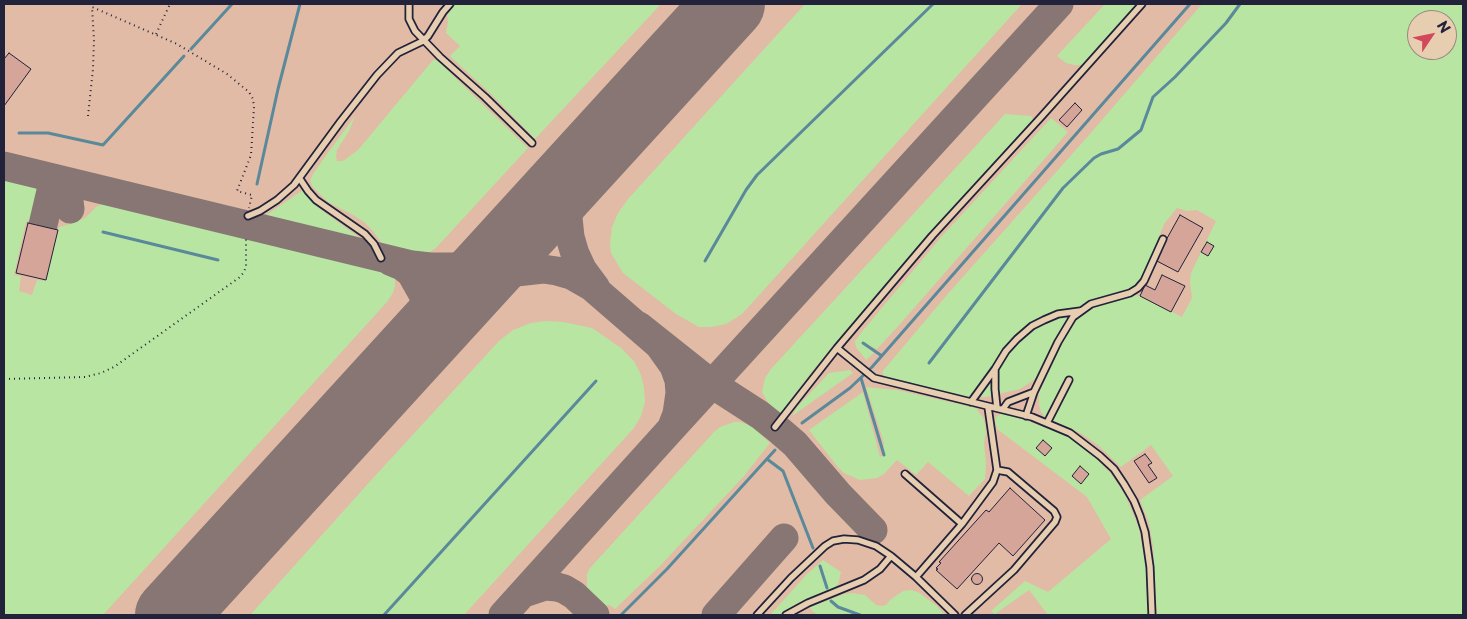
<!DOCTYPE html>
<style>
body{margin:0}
#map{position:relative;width:1467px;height:619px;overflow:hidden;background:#ecc9ae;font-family:"Playpen Sans",sans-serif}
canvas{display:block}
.frame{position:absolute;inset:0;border:5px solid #22223b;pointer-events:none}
.north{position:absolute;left:1407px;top:10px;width:50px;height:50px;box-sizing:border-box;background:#e8ceb0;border:1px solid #998981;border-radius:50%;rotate:56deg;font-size:14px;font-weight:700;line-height:20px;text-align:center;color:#22223b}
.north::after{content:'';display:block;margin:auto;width:18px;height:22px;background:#d1495b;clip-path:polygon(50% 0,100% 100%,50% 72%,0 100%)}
</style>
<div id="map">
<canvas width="1467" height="619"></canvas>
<div class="frame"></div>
<div class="north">N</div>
</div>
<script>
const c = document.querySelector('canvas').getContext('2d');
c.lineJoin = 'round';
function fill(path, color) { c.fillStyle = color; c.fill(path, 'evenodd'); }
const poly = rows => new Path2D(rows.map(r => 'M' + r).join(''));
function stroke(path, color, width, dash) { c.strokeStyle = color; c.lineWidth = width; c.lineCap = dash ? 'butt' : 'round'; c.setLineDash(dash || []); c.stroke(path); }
fill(poly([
 [4,4,1463,4,1463,615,4,615],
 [1417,20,1447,20,1447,50,1417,50]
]), '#e1bba5');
fill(poly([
 [455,4,661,4,535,139,493,96,450,56,460,46,446,33,448,22,447,15],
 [805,4,1022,4,742,314,726,324,712,327,699,327,676,314,623,273,611,253,610,243,612,227,618,213,628,199],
 [1105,4,1139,4,1083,65,1074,65,1066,63,1057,56],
 [1202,4,1463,4,1463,615,1157,615,1153,546,1149,523,1140,500,1173,476,1151,445,1121,467,1098,445,1080,433,1045,417,1041,412,1039,404,1039,393,1070,325,1076,317,1087,309,1125,297,1135,295,1140,296,1182,317,1192,298,1190,281,1191,273,1216,221,1197,210,1187,211,1177,208,1164,224,1144,275,1137,285,1126,292,1096,300,1082,306,1070,317,1045,366,1035,379,1020,389,985,397,967,397,905,383,884,376,882,372,946,296,1089,135],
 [1417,20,1447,20,1447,50,1417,50],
 [433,60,437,60,528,148,435,249,421,256,412,256,386,249,373,231,364,222,353,215,328,202,313,187,310,181,313,174,327,154,355,116,349,131,337,150,336,156,337,161,343,161,358,150],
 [1005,114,1031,116,1034,120,923,241,814,369,781,413,769,404,762,392,765,378,771,369],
 [1051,118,1068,132,901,323,877,349,865,344,874,353,866,360,856,347,855,341,860,334,942,236],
 [4,176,35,184,39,187,40,190,35,217,26,222,14,275,21,276,19,291,32,295,37,280,45,281,59,227,67,225,85,218,96,207,108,201,384,269,395,279,395,286,393,293,387,302,103,615,4,615],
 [303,190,320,209,371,246,262,218],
 [546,321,563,322,592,328,621,348,634,361,641,375,644,388,645,402,641,416,634,428,464,615,250,615,374,477,499,341,513,330,531,323],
 [850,370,853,373,792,416,797,407,829,373],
 [866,387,897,390,976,408,984,419,986,432,984,443,986,464,985,479,969,496,928,462,916,475,897,460,884,474,877,478,860,480,844,473,837,466,809,430,863,392,880,457,883,455,884,443],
 [1003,412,1063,434,1080,444,1098,460,1112,475,1125,495,1139,528,1146,569,1148,615,1048,615,1029,590,995,614,991,611,1025,581,1048,592,1111,539,1087,497,997,429,995,420,996,417],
 [734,422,740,422,752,426,770,443,744,476,660,566,615,609,610,605,603,606,590,596,587,590,587,574,590,568,714,432,720,427],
 [823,560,841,572,838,584,834,588,798,603,779,615,770,615,807,574],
 [911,590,918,592,937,606,945,615,818,615,812,611,810,607,844,594,851,593,865,595,876,605,882,606,886,605,890,600,903,591]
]), '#b9e5a2');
stroke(poly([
 [191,49,232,4],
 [19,133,48,133,103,145,184,56],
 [257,184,278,89,300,4],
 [103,232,218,260],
 [705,261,746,190,757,175,933,4],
 [863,343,882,356],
 [929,363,1063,188,1094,158,1101,154,1118,149,1141,130,1153,97,1175,77,1226,23,1240,4],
 [861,378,884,455],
 [802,423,850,388,872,367,1190,4],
 [767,459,783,471,813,548],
 [820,566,827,588],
 [831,601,838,607,860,615],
 [384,615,596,381],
 [621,615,667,569,775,450]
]), '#59899a', 3);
stroke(poly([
 [4,166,412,265,430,267,465,267,481,264,491,260,503,251],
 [43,225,54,178,62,187,66,194,69,201,70,209],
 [390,261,402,266,411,273,424,296,427,319,426,331,419,343],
 [472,285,516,272,543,269,557,271,571,275,592,287,659,345,674,366,679,380,680,393,677,414,672,427],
 [596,288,582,269,575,254,570,237,568,218,571,201,598,147],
 [639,326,712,384,760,415,780,431,795,444,838,494,873,530],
 [524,593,545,586,557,587,564,589,574,595,595,615],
 [503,615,671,429,1059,4],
 [716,615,784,538]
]), '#877674', 29);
stroke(poly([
 [171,615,729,4]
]), '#877674', 72);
const building = poly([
 [9,53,31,69,4,106,4,59,9,53],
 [1075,103,1082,110,1067,127,1059,120,1075,103],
 [1180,215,1203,228,1178,272,1155,260,1180,215],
 [28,223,58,230,46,280,16,273,28,223],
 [1207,242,1214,246,1208,256,1201,252,1207,242],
 [1162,275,1185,286,1171,312,1140,296,1145,285,1155,290,1162,275],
 [1043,440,1052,448,1045,456,1036,448,1043,440],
 [1145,454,1152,463,1148,465,1157,478,1149,483,1134,461,1145,454],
 [1080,466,1089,474,1081,484,1072,476,1080,466],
 [1010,488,1045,520,1013,556,999,543,957,589,936,570,938,569,936,568,941,563,939,562,986,510,989,512,1010,488],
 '971.5 579a5.5 5.5 0 1 1 11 0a5.5 5.5 0 1 1-11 0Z'
]);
fill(building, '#d4a598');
stroke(building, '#22223b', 1);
const service = poly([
 [409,4,409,19,415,31,440,57,485,97,532,143],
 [300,179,308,191,316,200,365,234,374,244,381,258],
 [248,216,260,211,277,200,294,185,341,121,377,75,398,53,423,41,428,36,443,12,450,4],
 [837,348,874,378,1032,417,1070,433,1100,456,1114,469,1124,484,1134,501,1140,516,1145,532,1150,567,1152,615],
 [995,370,995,389,997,408],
 [971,402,995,369,1006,351,1017,339,1032,326,1044,320,1058,314,1080,311],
 [1003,409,1008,402,1034,392],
 [1026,416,1034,392,1058,342,1073,317,1091,304,1130,293,1138,288,1144,281,1163,239],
 [1047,423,1069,380],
 [775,427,837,348,932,236,1042,116,1142,4],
 [905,474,962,524],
 [916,577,962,524,993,482,997,470,988,407],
 [757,615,791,578,825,546,833,541,844,539,858,540,876,546,891,556,916,577,955,615],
 [786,615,808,603,864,580,880,569,891,556],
 [965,615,1014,570,1055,522,1057,517,1054,511,1008,472,997,470]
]);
stroke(service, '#22223b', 9);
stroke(poly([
 [156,34,170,4],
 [88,116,93,69,94,40,92,7,177,44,227,74,249,92,253,99,254,107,251,155,237,191,252,195,249,208],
 [4,379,85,377,101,373,114,367,240,277,244,272,246,266,246,236]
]), '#22223b', 2, [1, 4]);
stroke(service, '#e8ceb0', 5.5);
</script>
